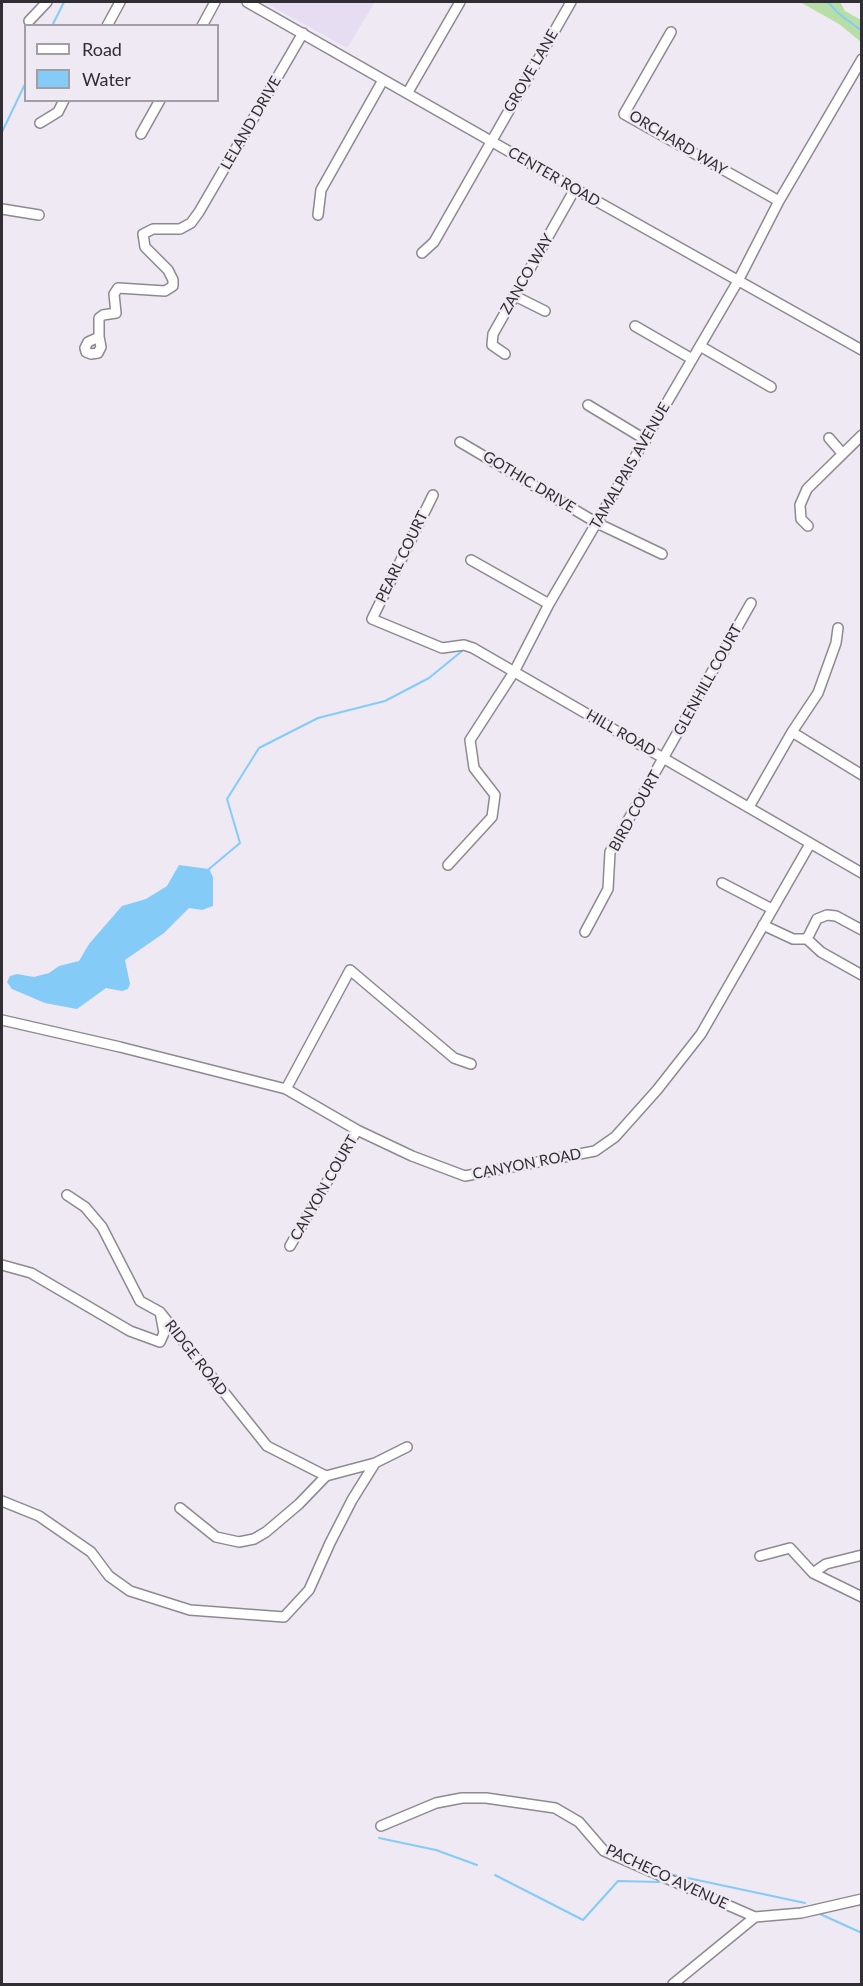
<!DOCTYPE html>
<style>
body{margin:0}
#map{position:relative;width:863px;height:1986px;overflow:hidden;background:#eee9f2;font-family:Lato,sans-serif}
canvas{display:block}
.frame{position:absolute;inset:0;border:3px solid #302e32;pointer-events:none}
.legend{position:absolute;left:24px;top:24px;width:195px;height:78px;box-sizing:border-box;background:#eee9f2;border:2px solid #a29ea5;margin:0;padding:8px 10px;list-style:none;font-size:18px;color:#302e32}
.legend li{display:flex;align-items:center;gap:12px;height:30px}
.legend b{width:30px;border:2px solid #a29ea5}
</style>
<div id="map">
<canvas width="863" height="1986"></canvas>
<div class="frame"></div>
<ul class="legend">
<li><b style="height:8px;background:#fff"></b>Road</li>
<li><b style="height:16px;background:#84cbf8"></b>Water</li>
</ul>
</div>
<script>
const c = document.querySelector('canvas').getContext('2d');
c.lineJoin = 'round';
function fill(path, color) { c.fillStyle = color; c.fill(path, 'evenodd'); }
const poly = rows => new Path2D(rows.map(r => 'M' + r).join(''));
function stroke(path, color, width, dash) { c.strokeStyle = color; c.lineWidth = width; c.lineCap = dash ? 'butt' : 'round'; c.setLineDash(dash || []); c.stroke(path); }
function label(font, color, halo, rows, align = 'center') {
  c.font = font + ' Lato,sans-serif'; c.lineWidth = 5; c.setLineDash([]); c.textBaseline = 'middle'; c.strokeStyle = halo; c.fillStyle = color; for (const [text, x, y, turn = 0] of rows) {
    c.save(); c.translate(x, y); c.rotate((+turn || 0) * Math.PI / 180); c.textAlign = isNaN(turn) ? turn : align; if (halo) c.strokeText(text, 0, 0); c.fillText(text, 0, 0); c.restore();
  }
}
fill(poly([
 [264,2,375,2,347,48]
]), '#e7ddf2');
fill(poly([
 [800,2,840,2,845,11,861,20,861,42,839,24]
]), '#b7dea7');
fill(poly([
 [179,865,209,869,213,877,213,906,202,910,189,908,164,933,125,960,130,984,128,989,122,991,106,988,77,1009,45,1003,12,989,7,982,10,976,17,974,34,977,49,973,59,966,79,961,89,944,122,906,146,899,167,886]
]), '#84cbf8');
stroke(poly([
 [828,2,838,13,862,31],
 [52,26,64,2],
 [2,132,26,82],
 [209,869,240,843,227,799,259,748,318,718,385,701,429,678,462,651],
 [379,1838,436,1850,477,1865],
 [669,1874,805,1903],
 [495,1875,583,1920,618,1881,659,1882],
 [820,1914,862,1933]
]), '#84cbf8', 2);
const minor = poly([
 [247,2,575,189,862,350],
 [29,21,47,2],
 [107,26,120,2],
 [202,26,215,2],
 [671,32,624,114,779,201],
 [408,92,460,2],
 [40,123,58,112,64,100],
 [141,134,160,100],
 [2,209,39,215],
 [318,215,321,190,383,80],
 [422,253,434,242,571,2],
 [515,296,545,311],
 [635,326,692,359],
 [99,337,101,347,98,353,91,354,86,352,85,348,88,342,99,337,99,318,103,315,116,313,114,294,118,288,165,291,173,286,173,280,168,270,145,247,143,234,153,229,180,229,191,223,199,212,303,33],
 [700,346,771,387],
 [505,354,492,345,493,334,575,189],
 [588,405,646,440],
 [829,438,842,453],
 [460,442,597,523,662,554],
 [433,495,372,619,442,648,464,645,473,648,862,873],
 [808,526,801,519,800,505,807,489,862,435],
 [471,560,549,604],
 [792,732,862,775],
 [749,807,792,732,818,693,836,643,838,628],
 [448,865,492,817,495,795,474,768,470,740,514,672,549,604,738,281,779,201,862,59],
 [722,883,772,909],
 [763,925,793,939,807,939],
 [862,930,836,916,827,915,817,919,807,939,821,952,862,975],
 [585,932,608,889,610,852,751,603],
 [2,1020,120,1047,286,1089,357,1130,412,1156,465,1176,595,1151,615,1137,657,1090,701,1034,810,844],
 [286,1089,350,970,454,1058,471,1064],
 [67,1195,85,1207,102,1227,140,1301,160,1312],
 [290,1246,357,1130],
 [2,1265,31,1273,130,1331,160,1342,164,1333,160,1312,267,1446,326,1476,375,1463,407,1447],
 [2,1501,39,1516,91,1552,109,1576,130,1591,190,1610,284,1617,309,1590,330,1543,352,1500,375,1463],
 [180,1508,216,1537,239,1542,254,1539,266,1532,299,1504,326,1476],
 [760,1556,790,1548,813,1573,862,1597],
 [813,1573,826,1564,862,1555],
 [381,1826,436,1803,462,1798,486,1798,555,1808,579,1822,604,1851,755,1917],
 [673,1984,755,1917,801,1913,862,1899]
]);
stroke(minor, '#8e8991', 12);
stroke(minor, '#fff', 9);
label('15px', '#302e32', '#eee9f2', [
 ["GROVE LANE",531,71,-60],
 ["LELAND DRIVE",251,123,-60],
 ["ORCHARD WAY",678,143,31],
 ["CENTER ROAD",554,177,30],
 ["ZANCO WAY",527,274,-60],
 ["TAMALPAIS AVENUE",630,466,-60],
 ["GOTHIC DRIVE",529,482,31],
 ["PEARL COURT",402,557,-64],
 ["GLENHILL COURT",708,680,-61],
 ["HILL ROAD",621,733,30],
 ["BIRD COURT",635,811,-61],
 ["CANYON ROAD",527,1164,-11],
 ["CANYON COURT",324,1188,-60],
 ["RIDGE ROAD",196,1358,52],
 ["PACHECO AVENUE",667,1877,25]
]);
</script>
